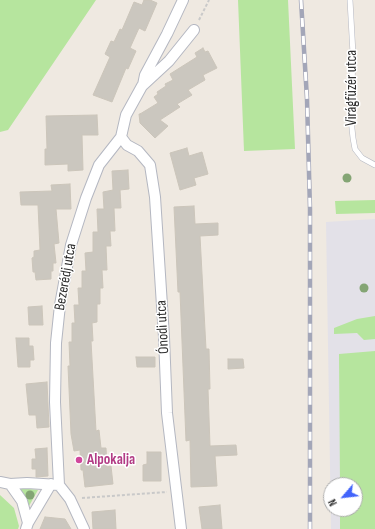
<!DOCTYPE html>
<meta charset="utf-8">
<style>
body{margin:0}
#map{position:relative;width:375px;height:529px;overflow:hidden;background:#efe9e1;font-family:"Sofia Sans Condensed",sans-serif}
canvas{display:block}
.north{position:absolute;left:323px;top:477px;width:40px;height:40px;box-sizing:border-box;background:#fff;border:1px solid #ababab;border-radius:50%;rotate:242deg;font-size:11px;font-weight:700;line-height:16px;text-align:center;color:#2e2e2e}
.north::after{content:'';display:block;margin:auto;width:14px;height:18px;background:#4264fb;clip-path:polygon(50% 0,100% 100%,50% 72%,0 100%)}
</style>
<div id="map">
<canvas width="375" height="529"></canvas>
<div class="north">N</div>
</div>
<script>
const c = document.querySelector('canvas').getContext('2d');
c.lineJoin = 'round';
function fill(path, color) { c.fillStyle = color; c.fill(path, 'evenodd'); }
const poly = rows => new Path2D(rows.map(r => 'M' + r).join(''));
function stroke(path, color, width, dash) { c.strokeStyle = color; c.lineWidth = width; c.lineCap = dash ? 'butt' : 'round'; c.setLineDash(dash || []); c.stroke(path); }
function label(font, color, halo, rows, align = 'center') {
  c.font = font + ' "Sofia Sans Condensed",sans-serif'; c.lineWidth = 3; c.setLineDash([]); c.textBaseline = 'middle'; c.strokeStyle = halo; c.fillStyle = color; for (const [text, x, y, turn = 0] of rows) {
    c.save(); c.translate(x, y); c.rotate((+turn || 0) * Math.PI / 180); c.textAlign = isNaN(turn) ? turn : align; if (halo) c.strokeText(text, 0, 0); c.fillText(text, 0, 0); c.restore();
  }
}
fill(poly([
 [375,219,375,529,331,529,326,222],
 [331,485,355,485,355,509,331,509]
]), '#e3e1e8');
fill(poly([
 [0,0,96,0,8,130,0,132],
 [238,0,288,0,295,149,244,151],
 [375,200,375,213,336,214,335,201],
 [375,316,375,339,364,340,357,333,334,334,334,328,357,319],
 [375,351,375,529,340,529,340,509,355,509,355,485,340,485,339,354],
 [20,488,38,490,29,506],
 [0,495,14,508,19,526,18,529,0,529]
]), '#b6e59e');
const building = poly([
 [144,0,150,0,157,3,145,31,139,28,130,48,136,51,128,69,126,68,112,102,93,95,110,57,105,54,111,41,114,42,120,29,122,30,134,2,142,5,144,0],
 [203,48,205,52,208,51,217,68,203,75,205,80,188,90,192,95,177,104,180,107,160,120,168,126,155,138,140,123,139,114,141,114,140,114,158,103,154,97,158,94,157,92,166,86,165,84,173,80,170,74,197,57,195,53,203,48],
 [97,115,98,135,82,135,83,170,68,171,68,164,45,165,45,149,47,149,46,116,97,115],
 [187,148,189,156,202,152,208,174,194,178,196,185,180,190,170,153,187,148],
 [128,170,129,189,120,190,121,208,114,208,115,231,110,231,111,246,106,246,107,270,102,270,103,288,100,288,100,304,97,304,97,322,92,323,93,341,91,341,96,431,99,430,101,448,106,448,107,467,111,466,113,484,85,487,83,470,81,470,80,450,74,451,71,434,68,366,70,366,69,342,72,342,72,323,75,323,74,305,79,305,78,288,82,288,82,271,86,271,85,253,93,252,93,232,98,232,97,209,104,209,103,192,113,190,112,171,128,170],
 [70,184,71,209,56,209,59,243,54,244,56,263,53,263,53,271,51,271,51,279,36,280,35,272,33,272,32,258,34,257,34,251,40,250,38,205,21,205,20,192,52,191,51,185,70,184],
 [194,206,195,224,218,223,218,235,200,236,206,349,209,349,210,389,208,389,210,446,236,445,237,455,215,456,217,486,191,487,190,440,186,441,180,292,178,292,174,207,194,206],
 [42,306,43,325,29,325,28,307,42,306],
 [16,338,29,338,29,346,33,346,34,360,30,360,30,367,18,367,16,338],
 [136,357,155,357,155,367,137,367,136,357],
 [228,359,243,359,244,368,228,369,228,359],
 [47,382,49,427,37,428,36,415,29,415,26,384,47,382],
 [47,448,48,476,36,477,36,469,32,469,32,459,36,459,35,449,47,448],
 [147,452,161,452,161,481,143,481,143,465,147,464,147,452],
 [220,505,222,529,202,529,199,507,220,505],
 [115,510,116,529,93,529,92,512,115,510],
 [45,517,65,519,71,529,40,529,45,517]
]);
fill(building, '#cbc7bf');
stroke(building, '#cbc5ba', 1);
const service = poly([
 [350,0,353,54,351,119,353,138,355,149,362,158,375,165]
]);
const minor = poly([
 [143,85,145,75,167,34,183,0],
 [121,137,127,145,138,151,150,165,155,197,164,337,167,413,181,529],
 [0,482,10,484,22,501,28,523,26,529],
 [10,484,27,483,59,485],
 [59,485,55,402,56,343,60,305,71,245,86,198,99,165,121,137,126,115,142,86,169,61,194,30],
 [59,485,70,499,84,529],
 [28,523,51,484]
]);
stroke(service, '#b4b7c1', 6);
stroke(minor, '#b4b7c1', 12);
stroke(poly([
 [199,20,209,0],
 [82,498,167,492]
]), '#c9c9c9', 2, [3, 2]);
stroke(service, '#fff', 5);
stroke(minor, '#fff', 10);
const rail = poly([
 [301,0,307,99,310,209,310,529]
]);
stroke(rail, '#a3a6b8', 4.5);
stroke(rail, '#fff', 3, [9]);
c.fillStyle = '#84a574';
for (const [x, y] of [
 [347,178],
 [364,288],
 [30,495]
]) { c.beginPath(); c.arc(x, y, 4.5, 0, 2 * Math.PI); c.fill(); }
for (const [x, y, r, color] of [
 [79,460,4,"#d1479c"]
]) { const dot = new Path2D(); dot.arc(x, y, r, 0, 2 * Math.PI); c.fillStyle = color; c.fill(dot); stroke(dot, '#fff', 1.5); }
label('15px', '#2e2e2e', '#fff', [
 ["Virágfüzér utca",352,88,-90],
 ["Bezerédj utca",66,277,-80],
 ["Ónodi utca",163,327,-93]
]);
label('bold 15px', '#b23c85', '#fff', [
 ["Alpokalja",87,460]
], 'left');
</script>
